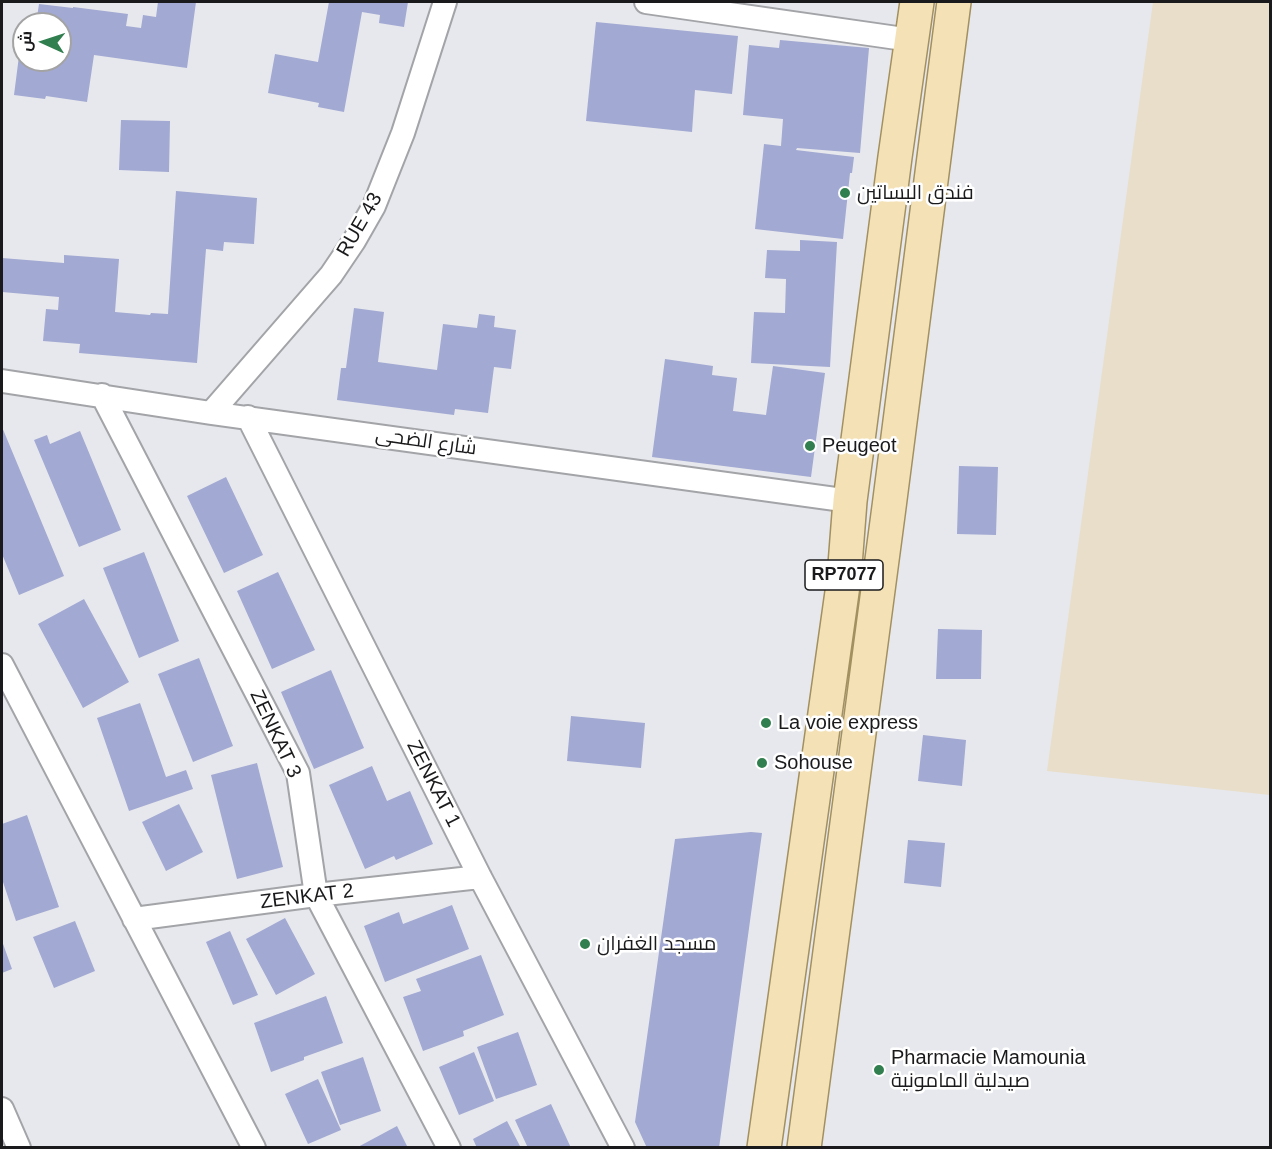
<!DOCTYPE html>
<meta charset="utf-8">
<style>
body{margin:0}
#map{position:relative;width:1272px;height:1149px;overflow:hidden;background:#e7e8ed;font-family:Helvetica,Cairo,sans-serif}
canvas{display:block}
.frame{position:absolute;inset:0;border:3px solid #1a1a1c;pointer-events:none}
.north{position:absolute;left:12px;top:12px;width:60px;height:60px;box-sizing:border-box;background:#fff;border:2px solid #a3a3a4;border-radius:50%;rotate:273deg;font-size:16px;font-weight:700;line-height:24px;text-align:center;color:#1a1a1c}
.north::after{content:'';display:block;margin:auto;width:21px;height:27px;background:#317f4f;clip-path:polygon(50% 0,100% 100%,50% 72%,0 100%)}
</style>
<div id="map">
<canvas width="1272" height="1149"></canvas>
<div class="frame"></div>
<div class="north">ش</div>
</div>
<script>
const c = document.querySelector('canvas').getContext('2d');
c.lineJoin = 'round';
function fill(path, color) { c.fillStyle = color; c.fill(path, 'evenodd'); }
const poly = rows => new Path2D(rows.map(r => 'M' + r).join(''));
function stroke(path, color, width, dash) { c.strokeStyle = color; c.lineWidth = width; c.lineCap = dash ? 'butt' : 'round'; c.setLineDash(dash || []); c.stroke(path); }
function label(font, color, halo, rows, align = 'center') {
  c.font = font + ' Helvetica,Cairo,sans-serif'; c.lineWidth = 5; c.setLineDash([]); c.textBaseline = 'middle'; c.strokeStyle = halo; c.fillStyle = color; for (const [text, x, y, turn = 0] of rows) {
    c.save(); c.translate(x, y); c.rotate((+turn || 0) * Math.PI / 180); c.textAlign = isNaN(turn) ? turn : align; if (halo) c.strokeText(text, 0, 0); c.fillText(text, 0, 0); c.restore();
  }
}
fill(poly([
 [1153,2,1270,2,1270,795,1047,771]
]), '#e8dec9');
fill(poly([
 [158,2,196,2,187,68,94,55,87,102,46,96,45,99,14,95,19,56,24,56,24,60,60,60,60,24,36,24,39,4,73,8,73,7,128,14,126,26,141,28,143,15,156,17],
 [329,2,408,2,404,27,379,23,380,15,362,12,344,112,318,107,319,103,268,93,275,54,318,62],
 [596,22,738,36,732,94,695,90,692,132,586,121],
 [780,40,869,48,860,153,797,148,796,150,854,157,852,173,850,173,843,239,755,229,764,144,781,146,783,119,743,115,749,45,779,48],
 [121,120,170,121,169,172,119,170],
 [176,191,257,198,254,244,224,242,223,251,206,249,197,363,79,353,80,344,43,341,46,309,58,310,59,297,2,292,2,258,64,263,64,255,119,259,115,312,150,315,151,313,168,314],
 [800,240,837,242,830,367,751,363,754,312,785,313,786,279,765,278,767,250,800,251],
 [354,308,384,312,378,362,437,370,443,324,477,328,479,314,495,316,494,327,516,330,511,369,494,367,488,413,455,409,454,415,337,400,341,368,346,368],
 [665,359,713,366,712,375,737,378,733,411,766,415,773,366,825,373,811,477,652,457],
 [2,427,64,576,19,595,2,554],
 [80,431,121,530,79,547,34,440,47,435,50,444],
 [959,466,998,467,996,535,957,534],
 [226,477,263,555,224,573,187,496],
 [144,552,179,641,139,658,103,568],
 [278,572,315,650,272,669,237,591],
 [84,599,129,682,83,708,38,624],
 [938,629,982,630,981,679,936,679],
 [199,658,233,746,193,762,158,674],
 [331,670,364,748,314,769,281,692],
 [140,703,166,777,186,770,193,789,129,811,97,718],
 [571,716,645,723,641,768,567,761],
 [923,735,966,740,962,786,918,781],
 [257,763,283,867,237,879,211,775],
 [372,766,387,801,410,791,433,844,396,860,394,856,365,869,329,785],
 [179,804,203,852,166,871,142,822],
 [27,815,59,907,16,921,2,879,2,824],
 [751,832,762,833,719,1148,647,1148,635,1122,675,839],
 [908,840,945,843,941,887,904,883],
 [452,905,469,949,385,982,364,926,399,912,403,924],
 [285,918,315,974,276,995,246,939],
 [75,921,95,971,54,988,33,937],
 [230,931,258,995,233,1005,206,942],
 [2,941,12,969,2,973],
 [481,955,504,1015,463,1031,464,1036,423,1051,403,997,421,991,416,979],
 [326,996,343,1043,304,1057,304,1060,271,1072,254,1023],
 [518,1032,537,1085,496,1099,477,1047],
 [474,1052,494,1101,459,1115,439,1067],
 [363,1057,381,1111,340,1125,321,1072],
 [318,1079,341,1130,308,1144,285,1094],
 [551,1104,571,1148,528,1148,515,1120],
 [507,1121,521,1148,477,1148,473,1139],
 [397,1126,408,1148,356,1148]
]), '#a2a9d2');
const minor = poly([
 [646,2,911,40],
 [2,381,211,413,850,501],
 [102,395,298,773,316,895,449,1148],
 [211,413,331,275,354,241,374,206,403,133,445,2],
 [248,417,480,877,623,1148],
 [2,665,254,1148],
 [134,919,316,895,480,877],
 [2,1109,19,1148]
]);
const primary = poly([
 [764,1148,844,578,850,501,895,157,917,2],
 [804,1148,889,507,954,2]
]);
stroke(minor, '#a3a4a8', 26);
stroke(primary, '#a39060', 36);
stroke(minor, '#fff', 22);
stroke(primary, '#f4e2b6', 33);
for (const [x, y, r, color] of [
 [845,193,6,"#317f4f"],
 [810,446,6,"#317f4f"],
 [766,723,6,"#317f4f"],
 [762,763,6,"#317f4f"],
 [585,944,6,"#317f4f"],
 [879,1070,6,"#317f4f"]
]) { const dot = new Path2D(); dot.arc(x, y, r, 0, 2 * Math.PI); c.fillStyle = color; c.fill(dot); stroke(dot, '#fff', 2); }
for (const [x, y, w] of [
 [844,575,78]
]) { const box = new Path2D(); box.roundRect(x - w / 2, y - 15, w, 30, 4.5); c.fillStyle = '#fff'; c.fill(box); stroke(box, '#1a1a1c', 1.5); }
label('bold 18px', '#1a1a1c', null, [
 ["RP7077",844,575]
]);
label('20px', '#1a1a1c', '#fff', [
 ["فندق البساتين",857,193],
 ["Peugeot",822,446],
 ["La voie express",778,723],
 ["Sohouse",774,763],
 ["مسجد الغفران",597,944],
 ["Pharmacie Mamounia",891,1058],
 ["صيدلية المامونية",891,1081]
], 'left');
label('20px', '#1a1a1c', '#fff', [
 ["RUE 43",360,225,-60],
 ["شارع الضحى",426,442,8],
 ["ZENKAT 3",275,734,65],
 ["ZENKAT 1",433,784,63],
 ["ZENKAT 2",307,897,-7]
]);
</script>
